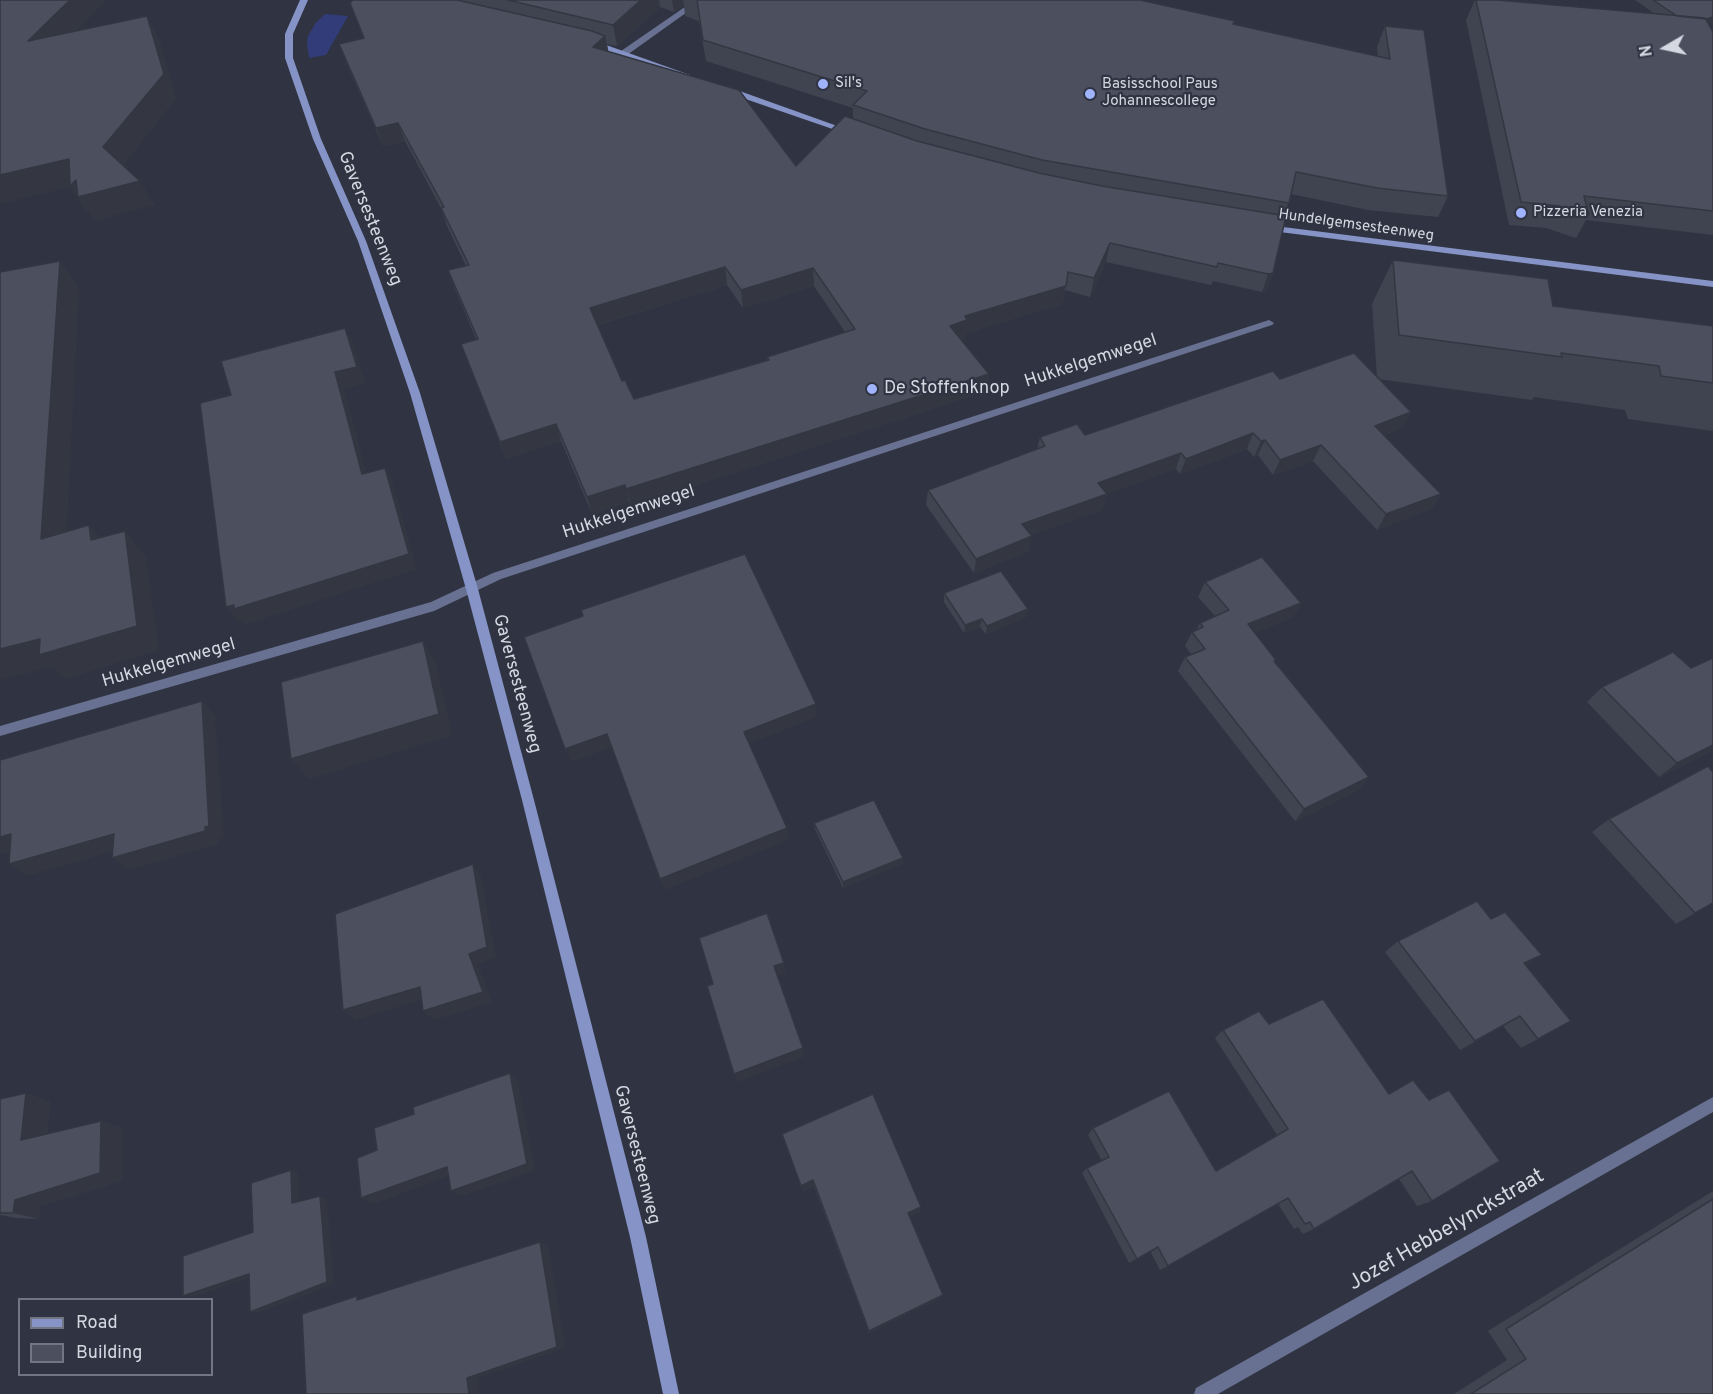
<!DOCTYPE html>
<style>
body{margin:0}
#map{position:relative;width:1713px;height:1394px;overflow:hidden;background:#303442;font-family:Overpass,sans-serif}
canvas{display:block}
.legend{position:absolute;left:18px;top:1298px;width:195px;height:78px;box-sizing:border-box;background:#303442;border:2px solid #727682;margin:0;padding:8px 10px;list-style:none;font-size:18px;color:#d5d8e1}
.legend li{display:flex;align-items:center;gap:12px;height:30px}
.legend b{width:30px;border:2px solid #727682}
.north{position:absolute;left:1635px;top:18px;width:60px;height:60px;-webkit-text-stroke:4px #303442;paint-order:stroke;rotate:261deg;font-size:16px;font-weight:700;line-height:24px;text-align:center;color:#d5d8e1}
.north::after{content:'';display:block;margin:auto;width:21px;height:27px;background:#d5d8e1;clip-path:polygon(50% 0,100% 100%,50% 72%,0 100%)}
</style>
<div id="map">
<canvas width="1713" height="1394"></canvas>
<ul class="legend">
<li><b style="height:8px;background:#8593c6"></b>Road</li>
<li><b style="height:16px;background:#4b4f5e"></b>Building</li>
</ul>
<div class="north">N</div>
</div>
<script>
const c = document.querySelector('canvas').getContext('2d');
c.lineJoin = 'round';
function fill(path, color) { c.fillStyle = color; c.fill(path, 'evenodd'); }
const poly = rows => new Path2D(rows.map(r => 'M' + r).join(''));
function stroke(path, color, width, dash) { c.strokeStyle = color; c.lineWidth = width; c.lineCap = dash ? 'butt' : 'round'; c.setLineDash(dash || []); c.stroke(path); }
function label(font, color, halo, rows, align = 'center') {
  c.font = font + ' Overpass,sans-serif'; c.lineWidth = 4.5; c.setLineDash([]); c.textBaseline = 'middle'; c.strokeStyle = halo; c.fillStyle = color; for (const [text, x, y, turn = 0] of rows) {
    c.save(); c.translate(x, y); c.rotate((+turn || 0) * Math.PI / 180); c.textAlign = isNaN(turn) ? turn : align; if (halo) c.strokeText(text, 0, 0); c.fillText(text, 0, 0); c.restore();
  }
}
fill(poly([
 [325,14,348,16,326,55,309,58,307,43,308,36,315,24]
]), '#313c78');
fill(poly([
 [695,0,704,0,627,55,621,55,621,51,695,0],
 [1269,320,1274,323,1272,325,501,579,434,611,0,736,0,726,431,602,493,573,1269,320],
 [1713,1097,1713,1112,1218,1394,1194,1394,1196,1388,1713,1097]
]), '#687191');
fill(poly([
 [300,0,308,0,293,34,293,58,321,139,366,241,420,393,478,589,534,800,646,1237,679,1394,663,1394,630,1237,522,800,466,589,410,393,358,241,313,139,285,58,285,34,300,0],
 [589,41,595,41,690,75,683,77,589,45,589,41],
 [728,89,734,89,854,132,847,134,728,93,728,89],
 [1267,225,1713,281,1713,287,1264,230,1263,228,1267,225]
]), '#8593c6');
fill(poly([
 [353,0,1140,0,1234,25,1378,56,1377,47,1385,26,1448,196,1438,217,1368,210,1291,194,1284,216,1273,273,1266,291,1262,292,1213,281,1211,285,1106,262,1090,297,1065,290,1062,304,966,333,965,338,961,339,989,374,987,391,631,506,629,502,592,514,561,441,506,459,461,344,476,339,455,289,448,270,466,266,447,226,441,208,405,141,383,146,346,62,339,44,363,38,350,3],
 [684,5,685,16,699,21,706,61,853,108,853,119,796,166,608,51,607,44,617,46,660,7,674,12],
 [727,285,743,308,814,286,845,332,767,357,767,360,634,399,622,381,598,325],
 [1475,0,1497,0,1655,14,1635,0,1713,0,1710,26,1713,32,1713,235,1586,220,1576,238,1546,228,1509,225,1466,20],
 [1393,260,1553,306,1713,326,1713,431,1628,419,1625,410,1534,397,1532,400,1378,379,1411,412,1402,428,1384,435,1441,494,1431,509,1377,530,1313,461,1273,475,1258,455,1254,457,1247,449,1180,474,1176,469,1106,494,1102,510,1031,535,1029,551,974,573,926,505,928,490,1037,449,1040,437,1085,435,1280,379,1377,377,1372,304],
 [1205,582,1301,603,1293,617,1254,633,1276,660,1275,662,1369,777,1359,789,1295,821,1178,671,1185,657,1191,654,1185,646,1192,632,1196,630,1200,623,1215,616,1198,597],
 [944,593,1028,609,1026,617,986,634,980,627,964,633,944,602],
 [1713,658,1713,750,1659,777,1587,702,1602,687,1691,668],
 [1609,819,1713,903,1676,924,1592,832],
 [814,823,903,858,902,864,843,888,815,829],
 [1398,941,1526,965,1538,1039,1521,1048,1503,1026,1460,1050,1385,952],
 [1323,999,1432,1201,1417,1206,1399,1179,1314,1229,1303,1234,1298,1227,1294,1229,1278,1204,1168,1266,1160,1270,1150,1251,1129,1263,1082,1173,1087,1168,1102,1161,1088,1135,1093,1128,1216,1171,1277,1135,1215,1038,1223,1030,1269,1024],
 [26,1093,50,1102,47,1134,101,1121,123,1129,123,1180,40,1206,39,1219,16,1218,0,1215,0,1099],
 [782,1134,921,1207,919,1212,910,1216,943,1295,940,1298,869,1333,814,1186,803,1191],
 [1713,1191,1713,1394,1454,1394,1507,1360,1488,1331]
]), '#404451');
fill(poly([
 [70,0,107,0,43,65,28,41],
 [641,0,659,0,660,7,617,46,613,25],
 [672,0,683,0,684,5,674,12],
 [147,16,160,41,176,99,118,172,103,147],
 [1713,17,1713,25,1682,32,1688,23],
 [605,36,609,54,593,47],
 [398,123,405,141,383,146,376,128],
 [69,159,140,181,155,205,94,221,87,210,86,211,70,187,0,204,0,175],
 [1110,243,1106,262,1090,297,1094,278],
 [60,261,79,289,65,564,41,539],
 [725,267,727,285,594,326,590,308],
 [813,268,814,286,743,308,741,290],
 [1068,272,1062,304,966,333,965,338,948,344,950,326,965,316],
 [1273,273,1266,291,1262,292,1268,274],
 [345,328,353,344,365,383,344,389,371,490,362,474,335,372],
 [989,374,987,391,631,506,626,489],
 [1411,412,1402,428,1367,442,1375,426],
 [556,424,561,441,506,459,500,442],
 [1253,433,1247,449,1180,474,1186,459],
 [1265,440,1258,455,1254,457,1261,441],
 [1321,445,1313,461,1273,475,1280,460],
 [1181,453,1176,469,1094,499,1098,483],
 [385,468,393,484,417,569,246,624,243,620,238,621,226,607],
 [625,485,629,502,592,514,587,497],
 [1107,494,1102,510,1020,539,1022,524],
 [1441,494,1431,509,1377,530,1386,514],
 [89,525,112,550,91,540],
 [125,531,146,557,159,650,65,679,52,667,0,680,0,649],
 [1032,536,1029,551,974,573,976,559],
 [1301,603,1293,617,1240,639,1248,624],
 [1028,609,1026,617,986,634,987,626],
 [982,619,980,627,964,633,965,625],
 [423,641,436,663,452,735,309,779,291,759],
 [202,701,215,716,224,838,219,840,219,844,129,870,112,858],
 [816,704,817,717,746,745,744,732],
 [607,734,612,747,571,762,565,749],
 [1713,745,1713,750,1659,777,1677,763],
 [1369,777,1359,789,1295,821,1304,809],
 [787,828,788,840,665,890,660,879],
 [11,834,30,847,0,854,0,837],
 [114,834,130,846,28,876,9,864],
 [903,858,902,864,843,888,843,882],
 [473,864,481,876,496,957,478,965,492,1002,434,1020,423,1011,469,954],
 [1542,955,1525,966,1524,963],
 [784,963,786,973,776,977,774,966],
 [420,987,430,997,356,1020,343,1010],
 [803,1048,804,1057,737,1082,734,1074],
 [510,1073,518,1081,535,1170,462,1196,451,1191],
 [26,1093,50,1102,46,1147,21,1140],
 [101,1121,123,1129,123,1180,40,1206,39,1219,13,1213,15,1200],
 [447,1167,457,1173,373,1204,361,1198],
 [291,1170,298,1173,299,1205,292,1203],
 [813,1180,814,1186,803,1191,801,1186],
 [320,1196,327,1199,334,1284,258,1313,250,1312],
 [921,1207,919,1212,907,1218,908,1213],
 [540,1242,548,1246,565,1348,478,1378,480,1394,469,1394,467,1378],
 [249,1274,258,1275,193,1297,183,1296],
 [943,1295,940,1298,869,1333,869,1331]
]), '#343742');
const building = poly([
 [0,0,70,0,28,41,147,16,164,74,103,147,140,181,78,197,76,180,70,186,69,159,0,175,0,0],
 [353,0,457,0,592,31,605,36,593,47,739,90,796,166,845,116,917,141,1039,173,1102,186,1286,216,1273,273,1268,274,1218,263,1217,267,1110,243,1094,278,1068,272,1066,286,965,316,967,320,950,326,989,374,626,489,625,485,587,497,556,424,500,442,461,344,478,339,448,270,469,265,441,208,444,207,398,123,376,128,339,44,364,38,350,3,353,0],
 [725,267,741,290,813,268,855,329,767,357,769,360,634,399,625,380,622,381,590,308,725,267],
 [508,0,641,0,613,25,508,0],
 [697,0,1140,0,1235,21,1233,24,1390,59,1385,26,1424,30,1448,196,1377,188,1296,172,1289,203,1042,160,925,129,853,105,867,91,703,40,697,0],
 [1476,0,1497,0,1705,18,1713,32,1713,211,1584,196,1589,215,1559,206,1521,202,1476,0],
 [1653,0,1713,0,1713,17,1706,19,1677,16,1653,0],
 [1393,260,1548,279,1553,306,1713,326,1713,383,1661,376,1659,366,1561,353,1562,357,1399,335,1393,260],
 [60,261,41,539,89,525,91,540,125,531,137,626,39,655,40,639,0,649,0,272,60,261],
 [345,328,357,367,335,372,362,474,385,468,409,554,234,609,234,605,226,607,200,403,231,395,221,361,345,328],
 [1354,353,1411,412,1375,426,1441,494,1386,514,1321,445,1280,460,1265,440,1261,441,1253,433,1186,459,1181,453,1098,483,1107,494,1022,524,1032,536,976,559,928,490,1045,446,1040,437,1077,424,1085,435,1273,371,1280,379,1354,353],
 [745,554,816,704,744,732,787,828,660,879,607,734,565,749,524,637,583,616,581,610,745,554],
 [1262,557,1301,603,1248,624,1276,660,1274,661,1369,777,1304,809,1185,657,1205,649,1192,632,1203,627,1200,623,1229,610,1205,582,1262,557],
 [1001,571,1028,609,987,626,982,619,965,625,944,593,1001,571],
 [423,641,439,714,291,759,281,682,423,641],
 [1673,652,1691,668,1713,658,1713,745,1677,763,1602,687,1673,652],
 [202,701,209,826,205,827,205,831,112,858,114,834,9,864,11,834,0,837,0,760,202,701],
 [1708,766,1713,772,1713,903,1695,913,1609,819,1708,766],
 [874,800,903,858,843,882,814,823,874,800],
 [473,864,487,947,469,954,483,992,423,1011,420,987,343,1010,335,914,473,864],
 [1477,901,1491,919,1505,912,1542,955,1524,963,1571,1021,1538,1039,1520,1016,1475,1041,1398,941,1477,901],
 [767,913,784,963,774,966,803,1048,734,1074,707,986,713,984,699,938,767,913],
 [1323,999,1389,1094,1413,1080,1429,1100,1449,1090,1500,1161,1432,1201,1412,1171,1314,1229,1310,1222,1305,1224,1288,1198,1168,1266,1158,1247,1137,1259,1087,1168,1109,1157,1093,1128,1169,1091,1216,1171,1288,1129,1223,1030,1259,1011,1269,1024,1323,999],
 [510,1073,527,1164,451,1191,447,1167,361,1198,357,1158,377,1150,374,1128,414,1114,413,1107,510,1073],
 [26,1093,21,1140,101,1121,100,1173,15,1200,13,1213,0,1213,0,1099,26,1093],
 [873,1094,921,1207,908,1213,943,1295,869,1331,813,1180,801,1186,782,1134,873,1094],
 [291,1170,292,1203,320,1196,327,1282,250,1312,249,1274,183,1296,183,1256,253,1232,251,1183,291,1170],
 [1713,1199,1713,1394,1471,1394,1526,1359,1506,1329,1713,1199],
 [540,1242,557,1347,467,1378,469,1394,306,1394,302,1314,357,1296,357,1300,540,1242]
]);
fill(building, '#4b4f5e');
stroke(building, '#343742', 1.5);
for (const [x, y, r, color] of [
 [823,84,6,"#a0b3fd"],
 [1090,94,6,"#a0b3fd"],
 [1521,213,6,"#a0b3fd"],
 [872,389,6,"#a0b3fd"]
]) { const dot = new Path2D(); dot.arc(x, y, r, 0, 2 * Math.PI); c.fillStyle = color; c.fill(dot); stroke(dot, '#303442', 2); }
label('15px', '#d5d8e1', '#303442', [
 ["Sil's",835,84],
 ["Basisschool Paus",1102,85],
 ["Johannescollege",1102,102],
 ["Pizzeria Venezia",1533,213]
], 'left');
label('15px', '#d5d8e1', '#303442', [
 ["Hundelgemsesteenweg",1356,226,8]
]);
label('18px', '#d5d8e1', '#303442', [
 ["Gaversesteenweg",369,219,68],
 ["Hukkelgemwegel",1091,362,-18],
 ["Hukkelgemwegel",629,513,-18],
 ["Hukkelgemwegel",169,664,-16],
 ["Gaversesteenweg",516,684,75],
 ["Gaversesteenweg",636,1155,76]
]);
label('18px', '#d5d8e1', '#303442', [
 ["De Stoffenknop",884,389]
], 'left');
label('21px', '#d5d8e1', '#303442', [
 ["Jozef Hebbelynckstraat",1447,1231,-30]
]);
</script>
